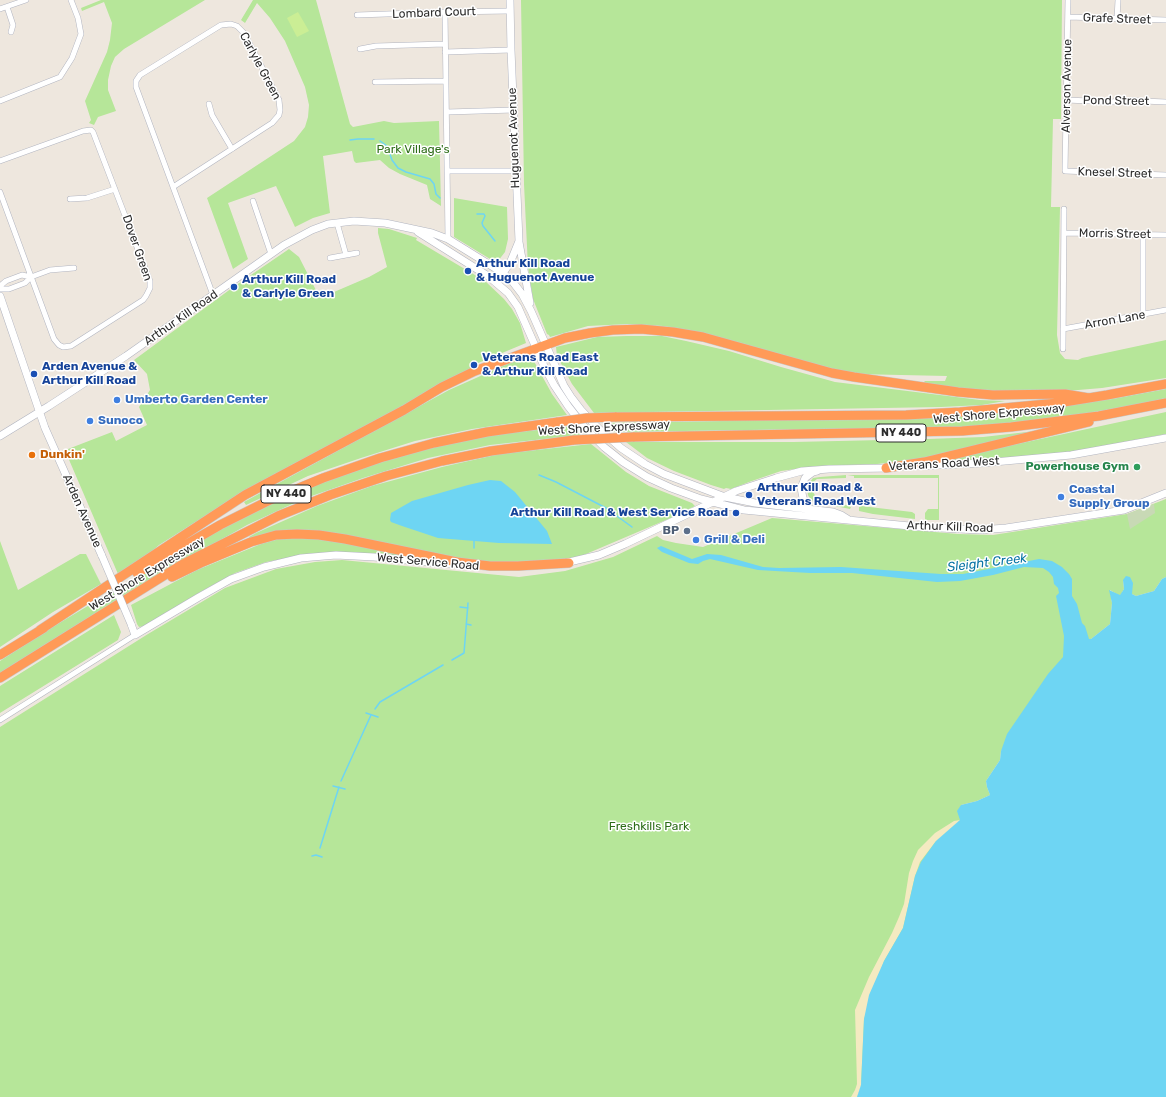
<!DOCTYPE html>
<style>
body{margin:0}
canvas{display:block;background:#eee7de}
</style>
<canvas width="1166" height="1097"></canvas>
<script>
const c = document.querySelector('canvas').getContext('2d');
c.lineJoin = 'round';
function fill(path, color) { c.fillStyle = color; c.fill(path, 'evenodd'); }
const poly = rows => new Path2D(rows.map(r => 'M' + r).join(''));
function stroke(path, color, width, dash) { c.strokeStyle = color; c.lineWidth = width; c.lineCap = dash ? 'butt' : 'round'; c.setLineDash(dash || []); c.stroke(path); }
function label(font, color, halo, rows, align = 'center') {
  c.font = font + ' Rubik,sans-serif'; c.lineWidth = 3; c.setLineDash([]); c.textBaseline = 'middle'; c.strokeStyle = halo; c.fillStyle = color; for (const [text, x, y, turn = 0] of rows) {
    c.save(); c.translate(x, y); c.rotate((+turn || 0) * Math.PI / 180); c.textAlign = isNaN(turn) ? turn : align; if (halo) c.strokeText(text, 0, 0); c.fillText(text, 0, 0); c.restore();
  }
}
fill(poly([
 [101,0,205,0,124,49,115,57,111,66,108,80,108,90,116,111,98,117,94,125,89,123,91,120,85,101,107,52,110,40,112,23,104,2,82,11,81,8],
 [253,0,316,0,350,124,353,127,384,121,394,123,439,121,441,206,430,199,427,185,400,174,389,168,380,160,356,163,354,161,352,151,323,156,330,213,313,218,295,227,276,186,228,203,248,259,233,269,207,198,294,141,305,127,308,117,309,105,305,87,285,41,270,18,257,3,245,23,241,20],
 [521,0,1062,0,1061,119,1053,119,1051,207,1060,207,1057,335,1060,353,1065,359,1078,360,1082,358,1166,340,1166,378,1102,388,1054,392,1002,392,921,385,925,381,945,381,947,376,855,374,818,366,697,332,663,326,628,324,588,326,550,337,549,335,547,334,533,299,528,267,524,184],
 [454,198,507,207,508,239,505,252,498,261,495,262,454,237],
 [378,228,389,229,417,238,416,240,485,281,504,299,512,309,520,323,526,343,471,366,471,369,386,417,213,511,159,545,150,553,118,574,67,455,68,449,112,432,116,441,147,425,139,407,150,390,147,374,134,360,232,288,289,249,299,257,320,298,369,277,387,267,378,233],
 [627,336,662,336,686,341,729,351,781,367,835,382,980,400,1005,401,982,405,941,407,594,413,572,384,557,356,556,347,597,337],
 [530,354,552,394,567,415,472,429,415,441,361,458,308,476,246,505,244,502,449,390],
 [1166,389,1166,398,1144,403,1083,414,1016,423,958,427,615,432,605,423,952,417,1015,412,1112,399],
 [1166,412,1166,434,1054,455,943,462,943,460],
 [573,426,580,435,490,445,428,458,363,478,303,499,247,525,201,551,0,674,0,661,46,631,148,570,244,516,300,491,360,468,427,449,491,435],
 [1053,429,923,459,877,464,818,466,781,471,749,482,731,489,726,488,724,489,711,485,674,471,647,458,626,442,793,442,928,439,983,437],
 [591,444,626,472,649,486,692,503,695,506,673,517,579,557,523,563,477,561,422,553,315,532,250,539,249,537,256,533,317,506,372,486,442,467,500,454],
 [846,475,846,478,817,479,812,483,811,489,818,500,850,506,851,507,850,509,815,502,810,499,808,495,807,486,813,478,820,477],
 [847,475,939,475,939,520,925,520,925,513,928,509,938,509,938,478,854,478,854,476],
 [1166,499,1166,577,1162,579,1154,591,1136,596,1132,594,1123,580,1124,589,1120,596,1110,590,1112,603,1110,624,1076,651,1001,751,1000,760,986,781,987,787,990,795,977,801,961,805,960,820,936,841,857,1097,0,1097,0,727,148,634,225,588,276,569,315,562,342,560,519,577,565,571,613,557,657,536,663,540,676,543,703,547,772,518,958,534,993,535,1127,514],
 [861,506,912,512,915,514,915,519,873,514,859,511,859,507],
 [310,536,403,555,404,557,347,552,309,554,266,562,235,573,202,591,144,626,139,627,137,624,131,605,197,570,261,544,286,537],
 [0,541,18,590,80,554,86,554,101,584,53,612,0,647],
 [114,615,121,632,118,640,0,713,0,686]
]), '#b6e699');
fill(poly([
 [960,820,936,841,920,862,915,876,903,928,884,961,864,1019,861,1085,857,1097,851,1097,855,1090,857,1084,855,1010,869,977,892,933,899,917,904,904,909,873,913,861,918,850,935,833,954,821]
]), '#f4eac1');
fill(poly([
 [1154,504,1155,513,1130,529,1127,514]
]), '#c8d9b5');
fill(poly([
 [298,12,309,31,297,37,287,18]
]), '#cbee95');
fill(poly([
 [490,480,501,481,515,492,547,531,552,544,499,543,438,538,402,526,391,522,390,520,391,513,412,501,468,485],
 [661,546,692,559,707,554,721,555,763,567,779,568,841,567,941,574,963,574,1039,559,1052,561,1062,567,1069,574,1072,579,1072,596,1077,604,1082,623,1085,626,1089,639,1091,639,1110,624,1112,603,1109,590,1120,595,1124,589,1123,580,1126,576,1130,577,1133,583,1132,594,1136,596,1154,591,1162,579,1166,577,1166,1097,857,1097,861,1085,864,1019,869,995,884,961,903,928,915,876,921,862,936,841,960,820,957,811,961,805,977,801,990,795,987,787,986,781,1000,760,1001,751,1007,734,1048,674,1063,657,1064,636,1056,596,1059,593,1058,588,1054,584,1053,577,1049,572,1043,568,1024,567,993,575,960,581,937,582,852,573,810,573,775,571,758,570,710,559,703,561,698,564,689,563,662,552,657,548]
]), '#6ed5f3');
stroke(poly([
 [350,140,358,139,374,139],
 [380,141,387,146,392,160,398,168,406,172,430,179,434,184,436,194,440,198],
 [477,214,484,214,485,216,482,223,483,226,495,241],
 [539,475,556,482,606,508,632,527],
 [474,548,474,541],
 [460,607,468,608],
 [466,624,471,625],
 [452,660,464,653,468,603],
 [375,709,380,702,443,665],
 [366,713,378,717],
 [341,781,371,715],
 [333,786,345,789],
 [320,848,339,787],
 [312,856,316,855,322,857]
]), '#6ed5f3', 1.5);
const street = poly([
 [1068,0,1065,171,1166,175],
 [7,7,13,25,11,32],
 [0,9,26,0],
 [445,12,448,239],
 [357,15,445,12,510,11],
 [1068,17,1166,20],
 [1117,19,1118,0],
 [360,49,376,46,445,44],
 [445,52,511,50],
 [375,82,445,81],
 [1066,100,1113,102,1120,100,1166,102],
 [0,101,60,77,72,58,81,34,78,18,71,0],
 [209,104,212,115,232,149],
 [447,112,514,110],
 [0,161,83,131,91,130,93,132,150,281,150,288,146,296,143,300,71,346,63,347,59,345,54,339,0,192],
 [447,171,515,171],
 [173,187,272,123,279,115,280,110,279,100,244,33,237,26,231,24,221,25,140,75,136,81,136,87,213,295],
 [70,199,87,198,115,189],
 [253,201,271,254],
 [337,223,346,255],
 [1064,233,1166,235],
 [330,258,357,253],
 [0,286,6,281,22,275,31,277],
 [0,289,9,289,25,283,31,277,50,270,74,268],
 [1143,315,1143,235],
 [1063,329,1166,310],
 [1063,349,1064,209],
 [0,720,135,635]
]);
const secondary = poly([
 [418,232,488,276,508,293,518,307,544,366,554,385,568,406,586,429,604,447,623,462,647,477,671,488,701,499,744,510,920,527,980,530,1006,528,1124,510,1166,493],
 [519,242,530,303],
 [494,281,503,273,510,263,519,241,511,50,510,0],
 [0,296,45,428,102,556],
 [0,436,49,406,126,356,284,245,312,230,328,224,354,221,369,222,385,223,432,233,448,239,503,273,512,281,522,294,531,311,564,386,571,397,581,410,598,428,621,448,645,464,664,474,725,497,755,503,833,512,841,515,849,520],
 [918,466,983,463,1071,455,1166,438],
 [809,509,803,498,801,488,805,478,813,472,817,471],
 [565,563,599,555,625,544,736,491,776,478,802,471,829,469,890,468],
 [131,624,135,635,199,597,231,579,264,567,301,558,336,555,374,557,449,564]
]);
const highway = poly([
 [615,417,906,415,960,412,1058,403,1107,395,1166,384],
 [633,437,962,431,1011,427,1099,416,1166,403],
 [886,468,924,462,1089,422],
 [137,573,220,525,270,500,323,478,380,458,434,443,487,432,558,422],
 [172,577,203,562,251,542,276,535,297,534,319,535,345,539,457,562,490,566,518,566,569,563],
 [40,630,245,495,404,410,442,387,475,371,565,338,590,333,613,330,641,329,673,332,703,337,832,373,854,377,958,392,993,395,1065,394,1089,398],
 [0,655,44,628],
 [0,678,181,565,278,516,330,495,386,476,442,461,491,451,574,440]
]);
stroke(street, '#b2b5c0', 6);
stroke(secondary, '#b2b5c0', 8);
stroke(highway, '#c8c8c8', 10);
stroke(street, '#fff', 5);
stroke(secondary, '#fff', 7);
stroke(highway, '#ff9a58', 9);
const secondaryBridge = poly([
 [102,556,131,624]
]);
const highwayBridge = poly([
 [558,422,587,418,615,417],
 [574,440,633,437]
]);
stroke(secondaryBridge, '#b2b5c0', 8, []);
stroke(highwayBridge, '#c8c8c8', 10, []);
stroke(secondaryBridge, '#fff', 7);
stroke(highwayBridge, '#ff9a58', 9);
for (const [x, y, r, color] of [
 [468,271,4,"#1a4fb4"],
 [234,287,4,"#1a4fb4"],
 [474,365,4,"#1a4fb4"],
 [34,374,4,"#1a4fb4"],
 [117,400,4,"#3f7fe0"],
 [90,421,4,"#3f7fe0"],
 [32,455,4,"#e8710a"],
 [1137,467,4,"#2e9e5b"],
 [749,495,4,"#1a4fb4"],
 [1061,497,4,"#3f7fe0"],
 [736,513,4,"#1a4fb4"],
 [687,531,4,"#5c6f8a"],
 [696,540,4,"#3f7fe0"]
]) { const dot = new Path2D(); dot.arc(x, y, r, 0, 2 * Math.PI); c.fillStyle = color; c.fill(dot); stroke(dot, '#fff', 1.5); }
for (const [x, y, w] of [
 [901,433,50],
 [286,494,50]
]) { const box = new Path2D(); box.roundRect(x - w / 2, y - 9, w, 18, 3); c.fillStyle = '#fff'; c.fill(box); stroke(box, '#2c2c2c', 1); }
label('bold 11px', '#2c2c2c', null, [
 ["NY 440",901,433],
 ["NY 440",286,494]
]);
label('12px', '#2c2c2c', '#fff', [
 ["Lombard Court",434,13,-2],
 ["Grafe Street",1117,19,2],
 ["Carlyle Green",260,66,62],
 ["Alverson Avenue",1067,86,-89],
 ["Pond Street",1116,101,1],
 ["Huguenot Avenue",514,138,-92],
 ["Knesel Street",1115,173,2],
 ["Morris Street",1115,234,1],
 ["Dover Green",137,248,71],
 ["Arthur Kill Road",181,318,-35],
 ["Arron Lane",1115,320,-10],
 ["West Shore Expressway",999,414,-5],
 ["West Shore Expressway",604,428,-3],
 ["Veterans Road West",944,464,-3],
 ["Arden Avenue",82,511,66],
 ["Arthur Kill Road",950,527,2],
 ["West Service Road",428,562,5],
 ["West Shore Expressway",147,574,-31]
]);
label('12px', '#2d6d18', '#fff', [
 ["Park Village's",413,150],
 ["Freshkills Park",649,827]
]);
label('bold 12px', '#164399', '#fff', [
 ["Arthur Kill Road",476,264],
 ["& Huguenot Avenue",476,278],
 ["Arthur Kill Road",242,280],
 ["& Carlyle Green",242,294],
 ["Veterans Road East",482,358],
 ["& Arthur Kill Road",482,372],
 ["Arden Avenue &",42,367],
 ["Arthur Kill Road",42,381],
 ["Arthur Kill Road &",757,488],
 ["Veterans Road West",757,502],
 ["Arthur Kill Road & West Service Road",728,513,"right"]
], 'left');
label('bold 12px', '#366cbe', '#fff', [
 ["Umberto Garden Center",125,400],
 ["Sunoco",98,421],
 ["Coastal",1069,490],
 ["Supply Group",1069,504],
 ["Grill & Deli",704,540]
], 'left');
label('bold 12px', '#c56008', '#fff', [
 ["Dunkin'",40,455]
], 'left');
label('bold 12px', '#27864d', '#fff', [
 ["Powerhouse Gym",1129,467]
], 'right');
label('bold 12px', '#4e5e75', '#fff', [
 ["BP",679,531]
], 'right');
label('italic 13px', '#0974a4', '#fff', [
 ["Sleight Creek",987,563,-7]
]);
</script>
